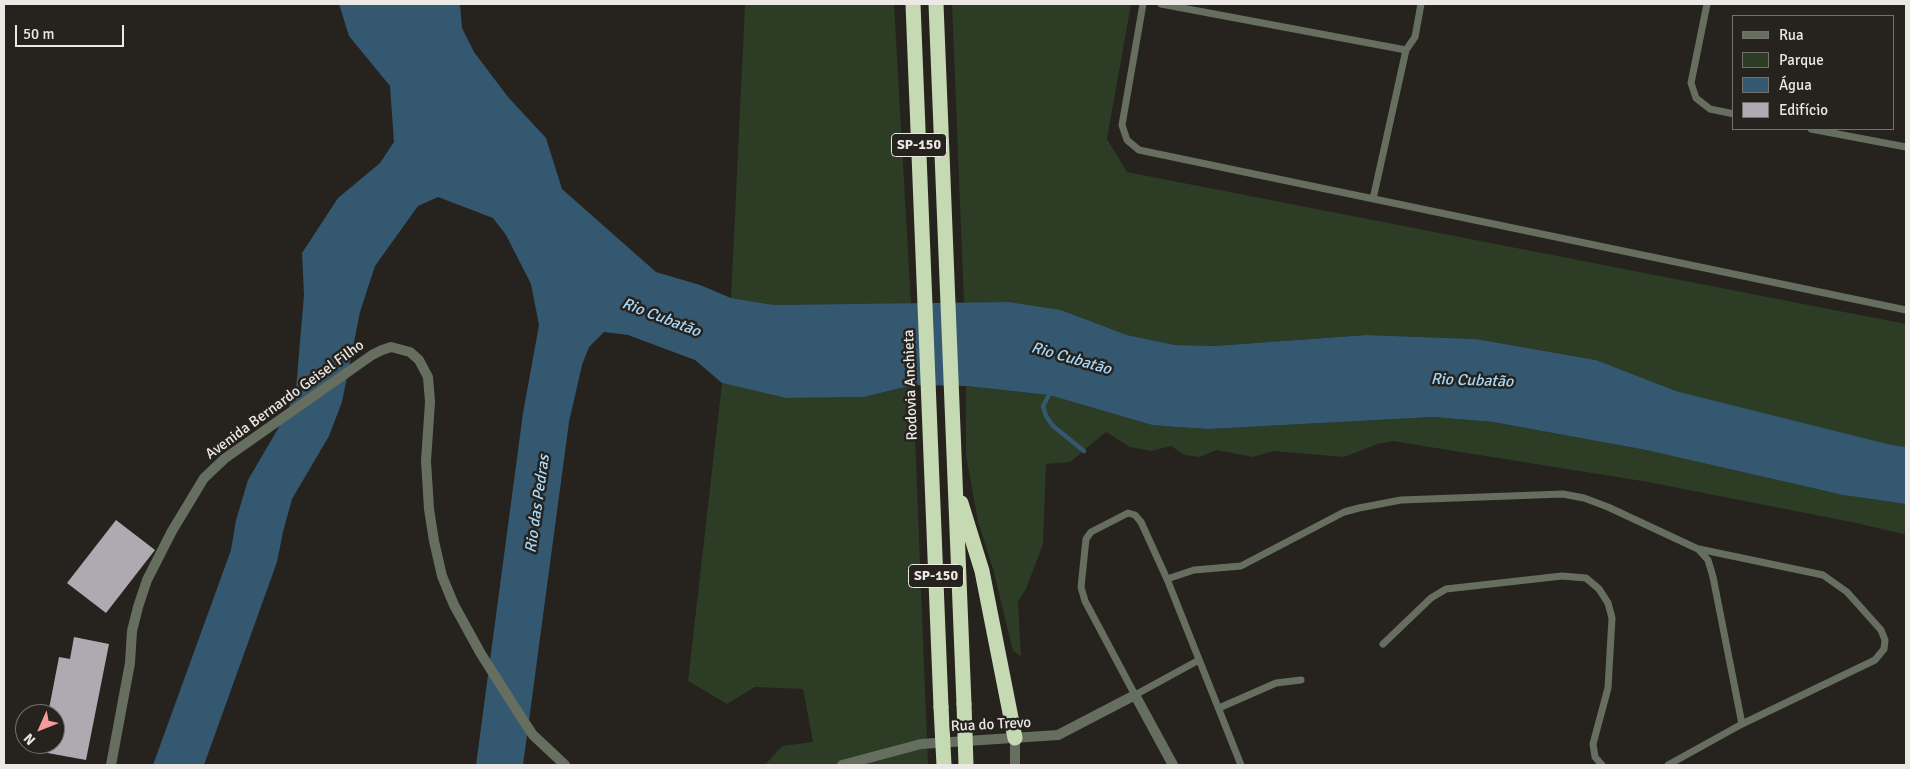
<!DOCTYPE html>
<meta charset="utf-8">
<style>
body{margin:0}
#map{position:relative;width:1910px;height:769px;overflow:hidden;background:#26221d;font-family:Signika,sans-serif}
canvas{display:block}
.frame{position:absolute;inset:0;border:5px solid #ebe8e5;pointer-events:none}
.legend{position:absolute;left:1732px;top:15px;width:162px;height:115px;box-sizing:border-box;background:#26221d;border:1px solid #75716d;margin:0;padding:6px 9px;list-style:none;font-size:15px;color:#ebe8e5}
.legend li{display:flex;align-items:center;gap:10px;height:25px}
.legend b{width:25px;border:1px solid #75716d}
.north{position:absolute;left:15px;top:704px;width:50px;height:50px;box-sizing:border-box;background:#26221d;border:1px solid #75716d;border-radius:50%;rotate:226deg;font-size:14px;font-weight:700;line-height:20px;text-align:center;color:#ebe8e5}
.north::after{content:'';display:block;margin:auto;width:18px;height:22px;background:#f59b9b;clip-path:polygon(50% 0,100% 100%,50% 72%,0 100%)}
.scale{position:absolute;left:15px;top:25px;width:109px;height:22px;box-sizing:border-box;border:2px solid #ebe8e5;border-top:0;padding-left:6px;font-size:15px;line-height:18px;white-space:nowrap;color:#ebe8e5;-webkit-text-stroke:4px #26221d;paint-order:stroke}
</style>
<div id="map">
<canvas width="1910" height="769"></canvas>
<div class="frame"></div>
<ul class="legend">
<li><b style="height:6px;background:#666f5f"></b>Rua</li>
<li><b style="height:14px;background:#2c3c25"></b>Parque</li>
<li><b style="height:14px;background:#33586f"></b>Água</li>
<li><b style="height:14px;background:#adaab1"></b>Edifício</li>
</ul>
<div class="north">N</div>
<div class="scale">50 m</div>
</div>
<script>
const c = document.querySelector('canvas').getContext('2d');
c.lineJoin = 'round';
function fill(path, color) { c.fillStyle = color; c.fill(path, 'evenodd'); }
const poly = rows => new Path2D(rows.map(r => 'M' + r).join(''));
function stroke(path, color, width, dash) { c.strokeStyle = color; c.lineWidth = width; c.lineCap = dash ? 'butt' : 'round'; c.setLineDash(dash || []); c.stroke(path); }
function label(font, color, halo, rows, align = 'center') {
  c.font = font + ' Signika,sans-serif'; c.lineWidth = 5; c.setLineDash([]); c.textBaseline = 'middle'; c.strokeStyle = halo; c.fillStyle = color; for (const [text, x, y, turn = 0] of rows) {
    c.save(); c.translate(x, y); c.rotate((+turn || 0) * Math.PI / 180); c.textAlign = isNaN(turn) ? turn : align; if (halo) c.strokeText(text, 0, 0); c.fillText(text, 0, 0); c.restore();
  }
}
fill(poly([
 [745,4,894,4,911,304,774,305,731,298],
 [952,4,1131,4,1107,139,1127,172,1906,324,1906,447,1892,445,1676,391,1596,360,1476,339,1366,335,1214,346,1175,345,1127,335,1061,310,1009,302,964,303],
 [722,383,786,398,864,397,913,385,928,765,765,765,782,746,813,742,803,689,755,687,727,704,688,681],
 [966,386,1049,395,1152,425,1176,427,1209,429,1433,417,1493,422,1646,450,1843,495,1906,504,1906,535,1861,524,1648,482,1392,441,1378,444,1344,457,1274,451,1253,457,1216,450,1200,457,1184,455,1171,446,1151,451,1130,447,1106,432,1070,462,1046,464,1043,544,1026,589,1018,602,1021,656,1013,651,993,569,978,522,966,455]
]), '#2c3c25');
fill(poly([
 [339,4,460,4,462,28,474,52,508,97,546,138,562,189,656,272,700,285,731,298,774,305,1009,302,1061,310,1127,335,1175,345,1214,346,1366,335,1476,339,1596,360,1676,391,1892,445,1906,447,1906,504,1843,495,1646,450,1493,422,1433,417,1209,429,1176,427,1152,425,1049,395,966,386,913,385,864,397,786,398,722,383,695,360,628,335,604,332,589,347,582,365,569,422,523,765,476,765,523,413,539,325,531,284,506,235,493,218,438,197,418,206,375,266,360,312,342,402,329,436,292,499,283,532,277,562,204,765,153,765,231,550,236,520,248,480,286,415,296,389,304,295,302,253,338,198,380,163,394,142,390,86,349,36]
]), '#33586f');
stroke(poly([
 [1052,393,1049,395,1043,406,1046,416,1053,426,1084,451]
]), '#33586f', 4.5);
fill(poly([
 [116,520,155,550,106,613,67,583],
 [74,637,109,644,86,760,31,750,31,744,55,744,55,714,48,714,59,657,70,659]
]), '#adaab1');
stroke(poly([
 [1143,4,1122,125,1127,140,1139,150,1906,310],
 [1161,4,1406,50],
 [1707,4,1691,83,1696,98,1710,109,1734,114],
 [1811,129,1906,147],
 [1373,199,1406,50,1415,37,1421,4],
 [1167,579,1194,570,1241,566,1344,512,1359,508,1401,500,1563,494,1584,498,1608,507,1698,549,1708,560,1713,577,1742,724],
 [1383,644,1431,598,1446,589,1562,576,1586,578,1599,589,1608,603,1612,618,1608,688,1593,744,1595,757,1602,765],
 [1199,660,1135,695,1085,601,1081,587,1086,539,1091,532,1128,513,1135,515,1141,522,1167,579,1241,765],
 [1219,708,1276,683,1301,680],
 [1668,765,1742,724,1875,660,1884,649,1885,640,1881,630,1847,592,1823,575,1699,549]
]), '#666f5f', 7);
stroke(poly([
 [111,765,130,663,132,631,138,607,147,580,172,531,204,478,224,459,372,355,382,350,391,347,410,352,419,360,428,377,430,402,426,461,429,509,434,541,442,576,454,605,481,654,523,720,533,735,565,765],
 [842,765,921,744,1058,735,1135,695,1173,765],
 [1015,765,1015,738]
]), '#666f5f', 10);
stroke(poly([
 [913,4,941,707],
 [936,4,964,704],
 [961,503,982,571,1015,738]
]), '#c5dab3', 15);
stroke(poly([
 [964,704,966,765],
 [941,707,944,765]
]), '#c5dab3', 15);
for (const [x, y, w] of [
 [919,145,55],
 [936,576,55]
]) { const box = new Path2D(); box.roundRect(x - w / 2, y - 11.5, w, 23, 4); c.fillStyle = '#26221d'; c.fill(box); stroke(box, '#ebe8e5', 1); }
label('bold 14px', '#ebe8e5', null, [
 ["SP-150",919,145],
 ["SP-150",936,576]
]);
label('15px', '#ebe8e5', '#26221d', [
 ["Rodovia Anchieta",911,385,-92],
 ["Avenida Bernardo Geisel Filho",285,400,-36],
 ["Rua do Trevo",991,725,-3]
]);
label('italic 16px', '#a6d9fa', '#26221d', [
 ["Rio Cubatão",661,318,21],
 ["Rio Cubatão",1071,359,16],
 ["Rio Cubatão",1472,381,2],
 ["Rio das Pedras",538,504,-82]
]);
</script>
